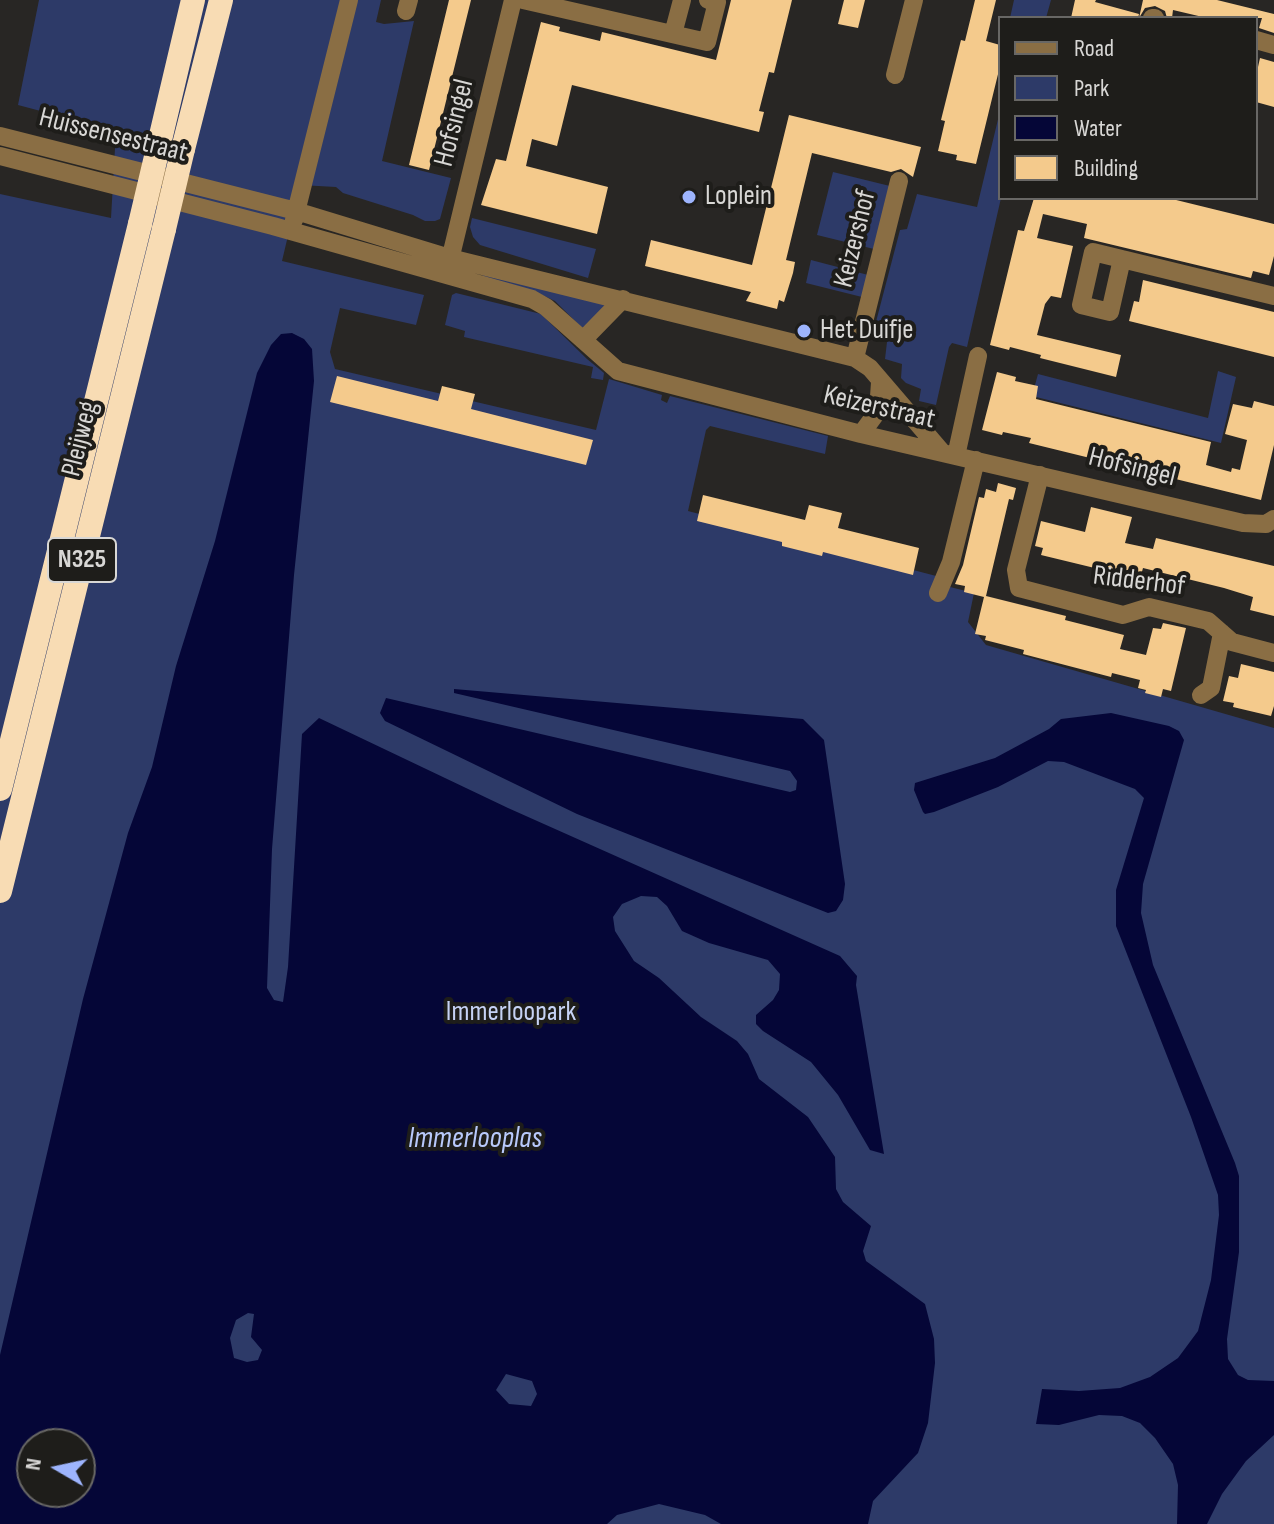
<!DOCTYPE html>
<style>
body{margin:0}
#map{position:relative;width:1274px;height:1524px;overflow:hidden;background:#282624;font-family:"Sofia Sans Condensed",sans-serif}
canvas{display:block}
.legend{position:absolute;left:998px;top:16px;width:260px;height:184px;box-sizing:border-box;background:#1e1d1a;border:2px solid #686765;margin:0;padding:10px 14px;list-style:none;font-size:24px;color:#d8d7d5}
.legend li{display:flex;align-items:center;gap:16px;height:40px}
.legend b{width:40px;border:2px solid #686765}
.north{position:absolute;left:16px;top:1428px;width:80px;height:80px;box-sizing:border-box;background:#1e1d1a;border:2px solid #686765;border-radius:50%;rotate:279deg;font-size:22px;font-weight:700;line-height:32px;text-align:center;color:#d8d7d5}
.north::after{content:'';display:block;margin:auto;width:28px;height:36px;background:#9db4fd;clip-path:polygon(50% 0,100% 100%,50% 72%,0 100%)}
</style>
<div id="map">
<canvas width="1274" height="1524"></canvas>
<ul class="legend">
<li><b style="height:10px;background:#8a6e44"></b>Road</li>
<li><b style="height:22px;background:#2d3a68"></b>Park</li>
<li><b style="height:22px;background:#050637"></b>Water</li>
<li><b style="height:22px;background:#f4ca8c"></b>Building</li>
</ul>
<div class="north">N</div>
</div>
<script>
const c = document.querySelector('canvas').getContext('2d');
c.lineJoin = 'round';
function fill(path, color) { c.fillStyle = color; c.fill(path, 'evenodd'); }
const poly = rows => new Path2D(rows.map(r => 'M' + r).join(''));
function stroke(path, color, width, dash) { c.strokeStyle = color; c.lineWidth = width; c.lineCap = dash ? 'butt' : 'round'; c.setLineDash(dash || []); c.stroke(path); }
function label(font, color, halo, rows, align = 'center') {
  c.font = font + ' "Sofia Sans Condensed",sans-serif'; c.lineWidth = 8; c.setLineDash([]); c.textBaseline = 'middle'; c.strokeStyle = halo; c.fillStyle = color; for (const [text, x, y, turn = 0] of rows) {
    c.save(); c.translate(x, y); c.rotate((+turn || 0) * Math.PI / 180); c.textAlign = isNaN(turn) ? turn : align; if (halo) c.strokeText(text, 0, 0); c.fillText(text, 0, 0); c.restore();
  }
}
fill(poly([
 [39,0,381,0,376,22,384,24,414,21,382,161,451,178,440,219,435,221,425,221,413,215,343,193,336,187,300,185,282,261,424,295,416,325,340,308,330,352,335,369,596,430,609,379,662,395,661,400,667,403,670,396,828,436,825,454,710,426,706,430,688,511,940,577,946,595,950,587,974,593,968,622,986,645,1274,728,1274,1524,0,1524,0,194,111,218,116,131,18,105],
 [32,1444,80,1444,80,1492,32,1492],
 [1014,0,1051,0,1046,18,1010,18],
 [1000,111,1001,198,967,347,952,343,949,347,936,405,919,401,921,389,906,383,901,378,902,364,885,359,887,342,872,337,900,230,907,229,917,194,977,207],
 [833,172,894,187,878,250,817,235],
 [472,218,596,249,588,278,480,245,473,237,470,227],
 [811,260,872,276,866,298,806,283],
 [484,271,605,303,601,314,582,328,555,301,531,290,482,278],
 [456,293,541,314,587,359,604,373,603,380,591,378,593,367,464,337,465,331,445,325,452,295],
 [1218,371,1236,377,1221,443,1032,396,1038,374,1208,418]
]), '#2d3a68');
fill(poly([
 [292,333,304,339,312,349,314,381,294,575,272,849,267,988,274,1000,283,1002,288,967,302,734,319,718,508,808,840,956,857,976,856,985,884,1154,870,1150,838,1095,811,1062,763,1031,756,1024,756,1015,773,1000,779,990,780,974,768,960,709,943,682,931,667,906,657,897,641,896,622,904,613,917,615,931,634,961,659,978,701,1017,737,1041,748,1054,759,1079,808,1117,835,1157,836,1189,843,1202,871,1226,863,1251,866,1261,925,1304,934,1339,935,1363,928,1423,918,1453,873,1501,868,1524,721,1524,705,1515,659,1504,617,1515,607,1524,0,1524,0,1355,83,999,128,833,152,767,176,666,215,541,257,373,271,345,281,334],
 [248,1313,254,1314,251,1337,262,1350,258,1360,247,1362,234,1358,230,1338,236,1320],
 [506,1374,532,1381,537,1394,531,1406,509,1404,496,1390],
 [32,1444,80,1444,80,1492,32,1492],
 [454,689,803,719,824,740,845,884,843,900,836,911,828,913,577,814,385,721,380,713,386,698,790,792,796,790,797,781,790,771,454,693],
 [1111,713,1169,726,1179,731,1184,740,1143,884,1141,913,1153,965,1235,1163,1239,1176,1239,1252,1227,1339,1228,1359,1238,1375,1248,1380,1274,1381,1274,1435,1246,1461,1222,1494,1207,1524,1177,1524,1178,1485,1173,1464,1155,1438,1140,1423,1122,1416,1099,1415,1059,1425,1036,1424,1042,1389,1079,1391,1120,1388,1150,1377,1178,1358,1198,1331,1211,1280,1219,1215,1218,1195,1191,1117,1116,926,1116,890,1144,798,1135,789,1064,762,1048,761,998,787,934,812,925,814,923,812,914,790,915,783,995,758,1049,729,1061,719]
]), '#050637');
fill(poly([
 [449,0,471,0,429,170,409,165],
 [731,0,792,0,774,73,769,72,759,111,764,112,759,132,572,85,557,146,532,139,526,166,608,187,597,234,481,205,496,159,506,161,541,22,560,27,559,31,600,41,602,32,716,60],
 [844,0,865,0,858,28,838,24],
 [975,0,996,0,986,41,1000,45,1000,66,976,164,956,160,957,155,938,151,945,121,941,120,961,40,965,41],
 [1075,0,1096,0,1095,2,1139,14,1138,18,1071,18],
 [1143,0,1217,0,1274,14,1274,33,1259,28,1262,18,1207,18,1173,10,1172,18,1167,18,1165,11,1155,6,1145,8,1139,18],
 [1260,58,1274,62,1274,107,1256,102,1256,76],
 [789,115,921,147,913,177,901,169,891,172,812,153,786,260,795,262,793,273,784,302,779,300,777,309,746,301,751,292,645,266,651,240,752,265],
 [1034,198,1168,198,1274,224,1274,256,1269,275,1253,271,1251,278,1084,238,1087,224,1043,214,1037,238,1073,246,1061,298,1051,296,1045,304,1037,335,1121,355,1116,377,1040,358,1041,355,1010,347,1009,350,990,345,1018,230,1024,231],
 [1143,280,1274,312,1274,357,1129,321,1134,301,1139,302],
 [997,372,1016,377,1015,381,1038,386,1036,399,1211,442,1206,465,1231,472,1232,468,1240,470,1247,440,1225,434,1233,404,1252,408,1254,401,1274,406,1274,445,1261,500,1029,443,1031,438,1003,432,1002,435,982,430],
 [337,376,438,401,442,386,475,394,471,409,593,440,586,465,330,402],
 [998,483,1016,488,1013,500,1009,499,986,596,1066,616,1065,620,1124,635,1120,649,1146,655,1153,628,1161,629,1163,623,1186,628,1171,691,1163,689,1161,697,1145,693,1146,690,1138,688,1140,680,1112,673,1111,677,1023,654,1024,650,985,640,986,636,975,634,984,597,964,592,965,586,955,584,963,565,979,497,984,498,986,489,996,492],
 [703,495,805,520,809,505,842,513,838,528,919,548,913,575,823,552,822,556,782,546,782,542,697,521],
 [1091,507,1132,517,1125,543,1153,549,1156,538,1274,566,1274,616,1250,610,1253,597,1224,588,1143,568,1140,579,1041,555,1043,548,1035,546,1041,521,1085,532],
 [1241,664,1274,672,1274,706,1271,716,1233,707,1234,703,1223,701,1229,676,1238,678]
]), '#f4ca8c');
stroke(poly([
 [523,0,707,42,717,2,708,0],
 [406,11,409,0],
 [1152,18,1155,18],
 [673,34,682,0],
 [1256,40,1274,45],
 [895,75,914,0],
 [0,136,296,211,450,258,855,358,870,368,942,452],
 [0,156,273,226,532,299,546,307,618,371,861,434,1243,523,1266,524,1274,519],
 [294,220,349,0],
 [1122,259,1110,312,1081,305,1093,252,1274,296],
 [448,268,513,0],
 [583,340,623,299],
 [855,358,899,181],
 [861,434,878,411,880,382],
 [956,456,978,356],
 [1040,475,1016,570,1019,588,1123,615,1149,607,1208,621,1232,642,1274,653],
 [938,593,951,562,976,460],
 [1201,695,1211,688,1222,633]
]), '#8a6e44', 18);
stroke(poly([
 [159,144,193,0],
 [183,149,221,0],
 [0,789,140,224],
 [0,891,164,229]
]), '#f8dcb4', 24);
stroke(poly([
 [140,224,159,144],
 [164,229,183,149]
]), '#f8dcb4', 24);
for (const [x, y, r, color] of [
 [689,197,8,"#9db4fd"],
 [804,331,8,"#9db4fd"]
]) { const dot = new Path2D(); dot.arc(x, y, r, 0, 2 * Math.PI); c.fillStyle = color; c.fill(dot); stroke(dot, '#1e1d1a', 3); }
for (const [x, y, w] of [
 [82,560,68]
]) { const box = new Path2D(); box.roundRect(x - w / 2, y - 22, w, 44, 6); c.fillStyle = '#1e1d1a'; c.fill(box); stroke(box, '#d8d7d5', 2); }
label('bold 26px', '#d8d7d5', null, [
 ["N325",82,560]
]);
label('28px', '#d8d7d5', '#1e1d1a', [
 ["Hofsingel",455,123,-76],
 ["Huissensestraat",113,136,14],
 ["Keizershof",856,239,-76],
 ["Keizerstraat",879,408,13],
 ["Pleijweg",81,439,-76],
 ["Hofsingel",1132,468,14],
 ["Ridderhof",1139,582,7]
]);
label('28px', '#d8d7d5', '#1e1d1a', [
 ["Loplein",705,197],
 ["Het Duifje",820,331]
], 'left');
label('28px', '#c6d2f4', '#1e1d1a', [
 ["Immerloopark",511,1013]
]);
label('italic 30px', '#b8c9fb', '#1e1d1a', [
 ["Immerlooplas",475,1139]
]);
</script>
